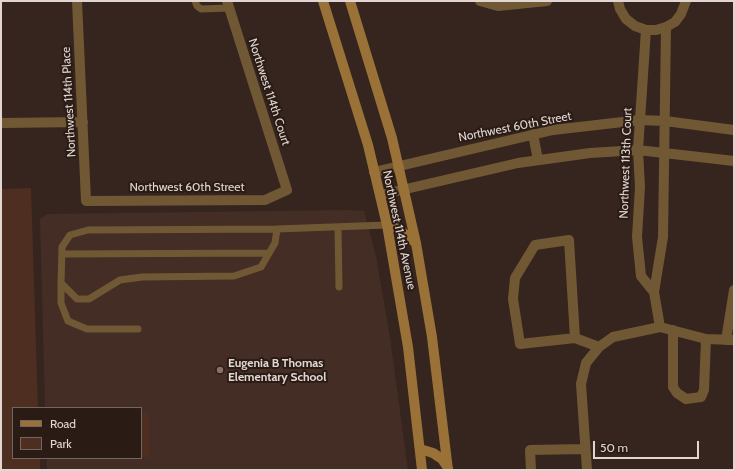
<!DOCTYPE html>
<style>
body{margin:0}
#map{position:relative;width:735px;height:471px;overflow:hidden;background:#35251e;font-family:Cabin,sans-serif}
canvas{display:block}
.frame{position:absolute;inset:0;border:2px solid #e1d6d2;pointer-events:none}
.legend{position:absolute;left:12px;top:407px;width:130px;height:52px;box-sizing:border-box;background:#2a1b15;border:1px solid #736661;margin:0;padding:5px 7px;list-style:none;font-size:12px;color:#e1d6d2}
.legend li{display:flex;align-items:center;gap:8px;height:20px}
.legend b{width:20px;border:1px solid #736661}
.scale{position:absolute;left:593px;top:441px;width:106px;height:18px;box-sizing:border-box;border:2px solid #e1d6d2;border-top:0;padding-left:5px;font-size:12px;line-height:14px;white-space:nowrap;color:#e1d6d2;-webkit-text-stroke:3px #2a1b15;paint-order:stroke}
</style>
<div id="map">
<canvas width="735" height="471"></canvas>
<div class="frame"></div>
<ul class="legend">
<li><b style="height:5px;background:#9a7237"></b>Road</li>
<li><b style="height:11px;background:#4d2e21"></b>Park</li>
</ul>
<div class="scale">50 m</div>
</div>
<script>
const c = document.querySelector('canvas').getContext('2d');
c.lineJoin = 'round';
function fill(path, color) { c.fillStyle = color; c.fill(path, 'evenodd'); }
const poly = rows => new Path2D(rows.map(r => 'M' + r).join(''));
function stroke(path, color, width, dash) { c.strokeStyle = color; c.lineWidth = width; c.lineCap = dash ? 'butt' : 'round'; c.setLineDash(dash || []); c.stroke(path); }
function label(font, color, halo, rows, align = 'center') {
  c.font = font + ' Cabin,sans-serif'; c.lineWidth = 4; c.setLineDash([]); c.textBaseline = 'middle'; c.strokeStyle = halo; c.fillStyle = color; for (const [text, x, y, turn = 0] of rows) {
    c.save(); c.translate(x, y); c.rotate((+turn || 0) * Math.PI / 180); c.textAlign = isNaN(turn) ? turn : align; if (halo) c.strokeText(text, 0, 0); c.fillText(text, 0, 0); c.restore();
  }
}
fill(poly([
 [349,210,364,211,376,256,390,337,408,470,47,470,47,458,141,458,141,408,45,408,40,219,47,214]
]), '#432d25');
fill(poly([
 [31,188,38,408,13,408,13,458,40,458,40,470,1,470,1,189],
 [141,413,149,413,150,457,141,457]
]), '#4d2e21');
stroke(poly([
 [195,1,197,6,201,9,229,8],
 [338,227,339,287],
 [62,254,269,253],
 [61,283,77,299,89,299,120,280,142,277,234,276,261,267,275,243,277,229],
 [138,329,87,329,68,321,61,303,61,283,62,247,70,235,88,230,277,229,387,225]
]), '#715835', 7);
stroke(poly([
 [77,1,86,201,265,200,287,190,227,1],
 [480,1,498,6,547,1],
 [618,1,620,9,626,19,635,26,646,30,656,30,666,27,675,22,681,14,686,1],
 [646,30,638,150,640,187,637,237,641,276,654,292],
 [1,123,83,122],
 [533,134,538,160],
 [374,172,553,130,640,120,665,121,734,130],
 [380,195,518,163,590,153,638,150,734,161],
 [569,240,575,338,520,344,513,299,515,278,535,245,569,240],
 [660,327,654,292,663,237,666,27],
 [673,330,673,387,677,393,686,399,701,397,704,390,706,339],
 [575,338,599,347],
 [726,340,734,290],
 [531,470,530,450,585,449],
 [587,470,581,384,586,363,599,347,613,337,660,327,706,339,734,340]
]), '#715835', 10);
stroke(poly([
 [323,1,368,145,387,225,408,347,422,470],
 [350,1,392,138,416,243,432,337,448,470],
 [387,225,397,228,416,243],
 [420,449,433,453,442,459,448,468]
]), '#9a7237', 10);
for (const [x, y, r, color] of [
 [220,370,4,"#8d6e63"]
]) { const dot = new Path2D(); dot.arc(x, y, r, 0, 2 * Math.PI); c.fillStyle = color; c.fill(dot); stroke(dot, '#2a1b15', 1.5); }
label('12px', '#e1d6d2', '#2a1b15', [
 ["Northwest 114th Court",269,92,72],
 ["Northwest 114th Place",69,102,-93],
 ["Northwest 60th Street",515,127,-11],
 ["Northwest 113th Court",626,163,-88],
 ["Northwest 60th Street",187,187],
 ["Northwest 114th Avenue",399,230,78]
]);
label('bold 12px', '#e1d6d2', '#2a1b15', [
 ["Eugenia B Thomas",228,363],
 ["Elementary School",228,377]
], 'left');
</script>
